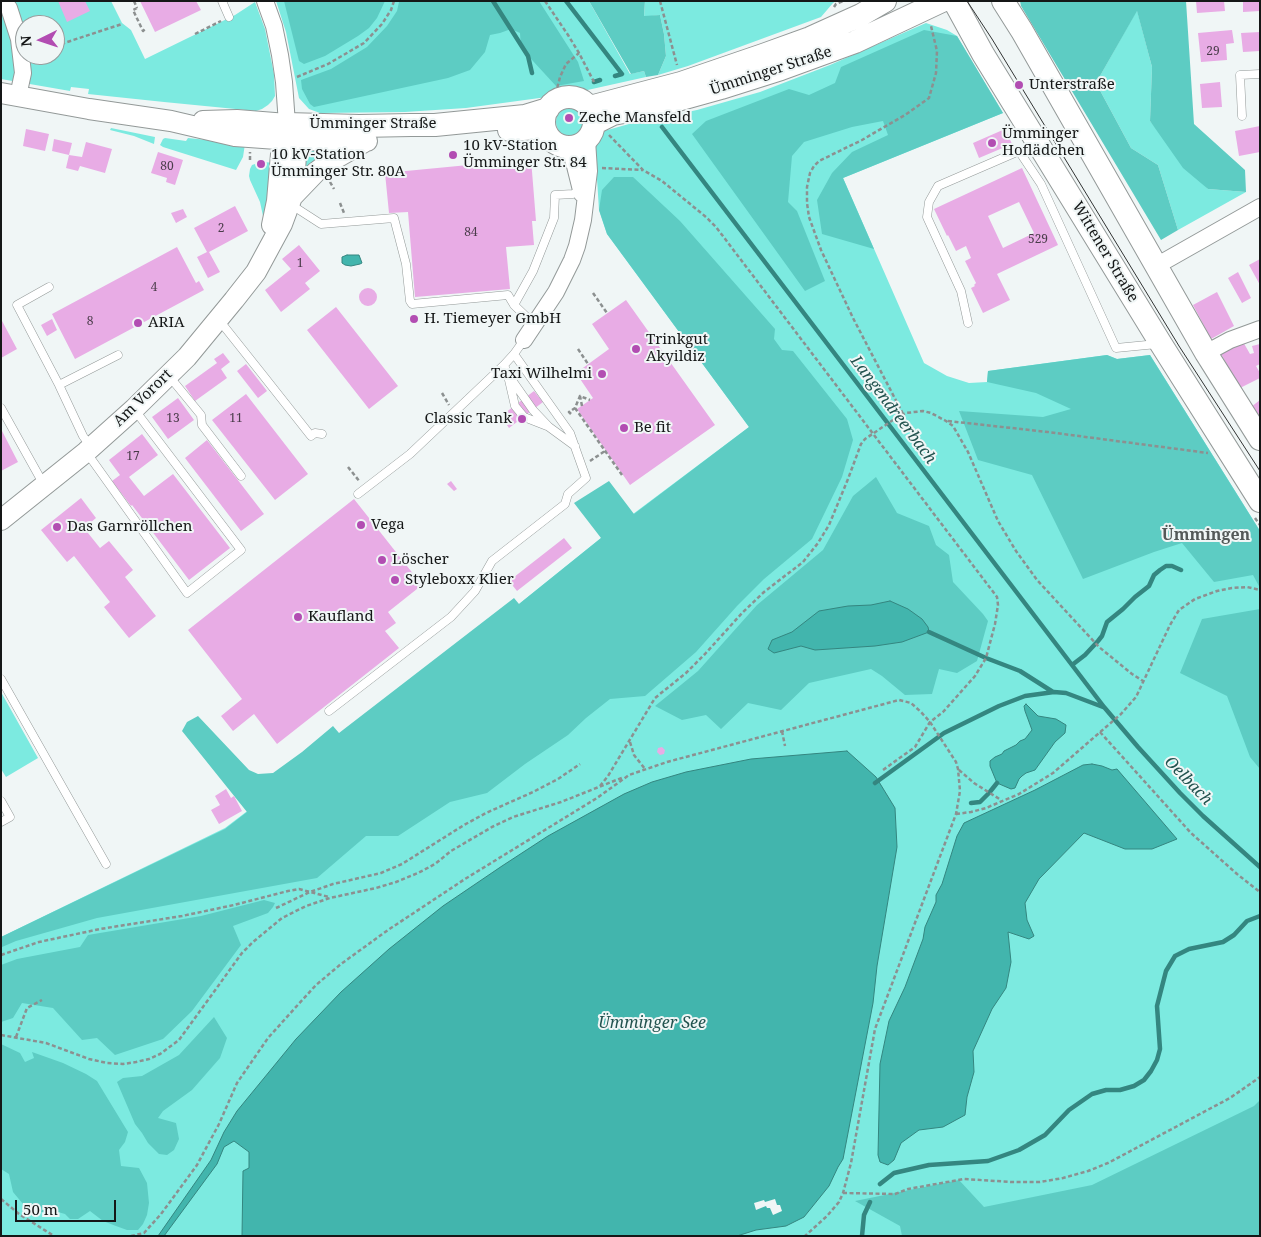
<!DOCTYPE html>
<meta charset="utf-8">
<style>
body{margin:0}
#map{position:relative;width:1261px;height:1237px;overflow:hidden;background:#f0f6f6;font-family:"Noto Serif",serif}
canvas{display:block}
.frame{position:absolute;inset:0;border:2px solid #151717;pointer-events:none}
.north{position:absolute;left:15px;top:15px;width:50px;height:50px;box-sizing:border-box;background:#f0f6f6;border:1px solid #989d9d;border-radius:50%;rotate:266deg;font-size:14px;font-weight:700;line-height:20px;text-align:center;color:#151717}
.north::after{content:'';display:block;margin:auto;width:18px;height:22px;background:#b24db2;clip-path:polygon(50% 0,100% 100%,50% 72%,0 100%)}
.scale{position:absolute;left:15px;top:1200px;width:101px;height:22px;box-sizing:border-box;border:2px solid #151717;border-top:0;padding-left:6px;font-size:15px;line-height:18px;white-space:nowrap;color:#151717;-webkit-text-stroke:4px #f0f6f6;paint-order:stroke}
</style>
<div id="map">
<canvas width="1261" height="1237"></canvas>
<div class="frame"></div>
<div class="north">N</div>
<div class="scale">50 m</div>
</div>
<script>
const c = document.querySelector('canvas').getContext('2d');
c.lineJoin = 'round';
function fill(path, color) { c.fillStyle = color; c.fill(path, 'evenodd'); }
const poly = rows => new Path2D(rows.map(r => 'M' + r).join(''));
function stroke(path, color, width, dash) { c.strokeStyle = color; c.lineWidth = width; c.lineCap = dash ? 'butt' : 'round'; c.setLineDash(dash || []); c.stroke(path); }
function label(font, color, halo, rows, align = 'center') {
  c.font = font + ' "Noto Serif",serif'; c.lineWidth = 4; c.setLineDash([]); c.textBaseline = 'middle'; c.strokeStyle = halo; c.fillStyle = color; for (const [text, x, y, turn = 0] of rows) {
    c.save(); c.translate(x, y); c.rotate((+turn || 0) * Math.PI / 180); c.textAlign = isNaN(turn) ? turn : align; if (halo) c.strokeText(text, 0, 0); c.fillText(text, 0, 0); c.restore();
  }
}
fill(poly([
 [1,1,111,1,122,23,131,30,145,59,235,15,255,2,265,29,274,74,275,96,272,101,268,105,262,109,256,111,164,102,88,94,89,89,71,87,70,91,1,79],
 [25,25,55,25,55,55,25,55],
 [276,1,589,1,630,74,644,71,646,77,583,91,573,89,564,89,557,91,547,97,466,108,405,112,320,113,309,109,299,98,286,32],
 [645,1,836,1,833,3,821,17,688,66,658,75,666,56,664,34,660,15,644,17],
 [1137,10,1152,67,1150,121,1208,189,1246,192,1178,230,1158,165,1131,148,1096,83],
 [926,23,947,30,957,36,1003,113,843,178,924,363,947,376,969,383,987,382,988,371,1107,355,1117,359,1150,355,1260,531,1260,1210,1203,1236,1,1236,1,937,225,828,519,604,601,538,749,427,607,234,599,210,595,148,604,131,629,124,697,110,760,92,830,65],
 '556 122a14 14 0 1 1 28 0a14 14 0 1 1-28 0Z',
 [111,128,155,137,154,144,134,136,110,130],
 [165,138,186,141,188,138,245,144,243,157,236,170,163,147,160,145,163,139],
 [304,148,337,148,302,178],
 [265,162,273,163,265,230,263,229,263,216,260,202,250,180,249,176,250,169,252,165,258,163,258,166,265,166],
 [1,692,38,758,6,777,1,769]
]), '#7ceae0');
fill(poly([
 [284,1,385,1,377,18,369,28,358,36,325,56,304,64,299,61],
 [402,1,539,1,578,62,584,81,556,86,521,48,520,33,511,29,500,33,490,35,485,52,470,70,448,78,314,107,310,104,302,89,301,80,331,69,367,47,387,26,397,11,399,2],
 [589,1,645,1,644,16,660,15,664,34,666,56,658,75,646,77,644,71,631,74],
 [1020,1,1186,1,1194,124,1245,170,1246,192,1208,189,1183,168,1150,121,1152,67,1137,11,1096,83,1131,148,1158,165,1178,230,1161,240,1021,6],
 [924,30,957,36,1003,113,843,178,874,249,822,234,817,200,832,173,852,152,888,135,883,121,852,127,804,142,792,156,788,202,797,211,825,281,805,291,692,134,706,121,789,89,809,95,835,83,841,67],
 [614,177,633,177,680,221,775,329,774,339,782,350,793,351,847,419,853,440,842,477,812,539,764,579,737,606,696,652,645,696,610,699,586,718,568,735,525,764,487,793,450,802,398,836,366,836,317,878,97,918,16,941,2,947,1,937,225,829,247,812,182,731,187,722,198,716,249,770,258,774,273,773,302,752,333,726,339,733,514,598,519,604,601,538,574,503,609,481,634,514,749,427,607,234,599,210,602,190],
 [1107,355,1117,359,1150,355,1260,531,1260,588,1253,575,1214,582,1182,543,1154,552,1083,579,1032,475,978,460,959,411,1043,417,1071,409,1036,393,987,382,988,371],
 [876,477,897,513,929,526,936,545,949,555,953,582,983,614,988,621,977,661,957,673,939,669,932,694,905,695,882,676,871,669,809,683,781,710,748,703,721,729,706,715,682,720,655,706,698,671,757,605,823,550,853,496],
 [1260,609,1260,769,1250,757,1227,696,1180,673,1202,619],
 [264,900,275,903,273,907,268,913,233,926,241,945,192,1011,163,1039,115,1055,97,1038,82,1040,53,1008,22,1003,13,1018,1,1022,1,965,17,959,80,947,88,935,201,916],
 [214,1017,227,1038,220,1058,192,1090,163,1111,158,1118,176,1123,179,1139,174,1150,167,1155,159,1154,148,1143,142,1133,135,1124,117,1082,123,1078,142,1076,179,1055],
 [1,1044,20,1053,25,1062,34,1058,32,1052,63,1063,86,1074,97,1081,128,1132,125,1142,119,1150,121,1166,139,1168,147,1183,149,1203,147,1215,143,1224,138,1230,127,1230,116,1226,103,1221,90,1211,78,1219,70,1219,65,1214,58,1212,48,1213,28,1210,13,1192,9,1174,1,1169],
 [1260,1100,1260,1236,902,1236,900,1226,855,1201,959,1180,984,1207,1092,1185,1254,1106]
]), '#5dccc3');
const water = poly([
 [347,255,359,255,362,263,360,264,351,266,345,265,342,263,342,257,347,255],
 [890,601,908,609,922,619,928,627,929,632,902,642,875,646,815,650,801,646,774,653,768,649,772,640,792,632,819,611,848,606,871,605,890,601],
 [1026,704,1038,716,1056,719,1066,725,1065,733,1055,742,1035,770,1026,773,1022,776,1019,779,1015,788,1011,789,997,783,990,766,990,761,995,757,1002,754,1004,751,1016,745,1020,741,1025,739,1032,730,1025,711,1024,706,1026,704],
 [847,751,876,777,895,808,897,847,877,966,873,1003,843,1159,838,1167,829,1186,804,1217,786,1226,756,1230,737,1236,242,1236,243,1171,249,1168,249,1152,234,1141,224,1147,217,1164,164,1236,158,1236,211,1160,224,1132,237,1111,296,1039,341,992,389,949,443,906,502,866,548,836,624,794,652,782,686,772,751,759,847,751],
 [1092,764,1102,766,1112,770,1117,769,1177,839,1152,849,1125,849,1084,833,1039,879,1025,903,1027,920,1034,936,1029,939,1008,932,1011,962,1006,988,992,1009,973,1051,974,1072,967,1097,965,1115,943,1127,919,1130,901,1143,894,1160,888,1165,880,1162,878,1155,880,1064,889,1021,905,987,923,939,925,927,936,902,936,895,942,884,957,836,964,823,1035,790,1083,765,1092,764]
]);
fill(water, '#42b5ad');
stroke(water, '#348680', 1);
fill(poly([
 [775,1199,777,1205,780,1205,782,1211,773,1215,770,1208,767,1208,766,1206,756,1210,754,1203,764,1200,765,1202]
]), '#f0f6f6');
stroke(poly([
 [493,1,528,56,532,73],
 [566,1,622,74,615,76],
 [594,82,600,80],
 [662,127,1104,707,1138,747,1180,793,1203,816,1260,867],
 [929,632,986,658,1020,671,1053,692],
 [1072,665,1085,655,1098,641,1102,636,1107,622,1123,609,1135,597,1149,586,1154,575,1160,570,1166,566,1172,566,1181,570],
 [875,783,944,733,999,706,1025,696,1054,692,1066,693,1103,707],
 [971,803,980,802,989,793,997,783],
 [880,1184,894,1173,929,1165,988,1161,1019,1150,1045,1135,1069,1110,1092,1094,1106,1090,1120,1090,1134,1086,1144,1080,1151,1071,1157,1060,1160,1049,1157,1006,1166,971,1175,956,1189,949,1223,942,1234,935,1247,921,1260,916],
 [862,1236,864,1215,870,1202]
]), '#348680', 4.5);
fill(poly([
 [58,1,85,1,90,11,67,22],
 [140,1,196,1,201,10,155,32],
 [1196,1,1224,1,1225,11,1197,13],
 [1243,1,1260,1,1260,11,1243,12],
 [1232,30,1234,43,1226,44,1227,60,1201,62,1198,33],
 [1260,32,1260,51,1243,52,1241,33],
 [1220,82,1222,107,1202,108,1200,84],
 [1260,126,1260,152,1239,156,1235,131],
 [26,129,49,134,45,151,23,146],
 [1005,129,1012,144,979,158,973,143],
 [54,139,72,143,69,155,82,157,86,142,112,149,105,173,80,166,78,171,66,168,69,155,52,151],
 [158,152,183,160,175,185,166,182,167,178,151,173],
 [531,159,536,221,532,221,534,245,506,247,510,289,415,297,408,212,389,213,385,173],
 [1022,168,1058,245,997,274,1010,300,983,313,971,288,975,286,974,285,976,283,965,261,971,258,966,246,956,251,948,235,947,236,934,209],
 [1019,202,1034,233,1003,248,988,216],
 [235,206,248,231,209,252,220,272,208,278,197,257,207,252,194,228],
 [183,209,187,217,176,223,171,213],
 [299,245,320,271,305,283,310,289,281,312,265,290,291,269,282,259],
 [177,247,196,283,199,281,204,290,75,359,52,314],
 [1260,259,1260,285,1249,265],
 [1238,272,1251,298,1242,303,1228,278],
 '359 297a9 9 0 1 1 18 0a9 9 0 1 1-18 0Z',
 [1217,292,1234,326,1211,339,1193,305],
 [626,300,715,425,630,485,577,409,593,398,576,373,609,349,592,324],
 [336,307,398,386,369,409,307,330],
 [1,319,17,349,1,358],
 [52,319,57,330,47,336,41,325],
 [1242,340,1250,354,1254,353,1252,346,1260,344,1260,364,1256,366,1260,373,1260,378,1240,388,1220,352],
 [223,353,230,362,221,369,227,378,195,401,185,386,217,363,214,359],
 [246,364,267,391,258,398,237,371],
 [534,391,543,402,509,428,501,416],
 [246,394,308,474,275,500,212,420],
 [178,398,194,420,168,439,152,417],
 [1260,400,1260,419,1251,407],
 [1,429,18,462,1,471],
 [142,434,158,455,129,477,144,496,173,474,230,548,189,580,132,505,131,506,112,481,120,475,109,460],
 [207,440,264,514,241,531,185,458],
 [451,481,457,489,454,491,447,484],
 [81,498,96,518,84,528,100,548,109,541,133,570,125,577,156,616,129,638,104,607,110,602,74,556,67,562,41,530],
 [354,499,422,585,388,612,396,623,385,631,399,648,277,744,254,714,233,731,221,716,242,699,188,630],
 [564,538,572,548,517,591,509,581],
 [662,747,665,750,664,754,660,755,657,752,658,748],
 [226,789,231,798,234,796,242,811,219,824,211,810,220,805,215,796]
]), '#e8ace5');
const service = poly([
 [222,1,229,17],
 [1242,116,1240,75,1260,74],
 [290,204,321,224,394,218,406,264,410,301,412,304,508,295,514,305,535,325],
 [49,287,17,305,59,385,83,436,90,446],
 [514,305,533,271,554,218,555,195,573,194,581,190],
 [219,320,262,374,311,436,315,433,322,434],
 [968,323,961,291,927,217,929,202,938,186,1019,151,1041,184,1116,348,1157,344],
 [504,365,507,373,533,410,549,427,575,446],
 [169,376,201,415,202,425,241,476],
 [509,380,515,406,524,417,547,426],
 [59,385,118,355],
 [1,408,44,485],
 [87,453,187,593,241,550,134,409],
 [358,494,410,454,504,365,514,354,524,340],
 [1,679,106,864],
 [329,711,451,617,475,591,492,561,565,504,568,494,586,478,570,433,514,354],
 [1,801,10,817,1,822]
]);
const minor = poly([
 [2,1,9,8,19,39,23,73,18,96],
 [265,1,274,26,280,55,284,82,287,124],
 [569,147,575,166,582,194],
 [1156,266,1260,207],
 [524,340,556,292,572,260,577,246,583,220,589,171,587,140],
 [1206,353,1230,340,1260,329]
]);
const tertiary = poly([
 [1,93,89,109,171,121,235,136,291,140,367,141],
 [203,121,237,120,287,124],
 [292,197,316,172,331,161,366,141],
 [272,225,277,201,281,154,286,127],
 [1,520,86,452,134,409,187,357,234,300,256,272,282,224,292,197,294,185,296,155,287,124]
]);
const secondary = poly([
 [954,1,983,54,1161,344,1260,501],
 [1003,1,1022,31,1206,353,1260,439],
 '544 122a25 25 0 1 1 50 0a25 25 0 1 1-50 0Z',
 [590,107,681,83,763,55,810,38,861,15,885,1],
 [595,123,613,114,660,105,721,88,781,69,855,42,942,1],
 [287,124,359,126,411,125,435,125,525,116,548,109],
 [509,130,537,128,545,130]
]);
stroke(service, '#939998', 9);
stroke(minor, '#939998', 18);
stroke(tertiary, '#939998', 22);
stroke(secondary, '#939998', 24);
stroke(poly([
 [134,1,137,8],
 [545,1,568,35,579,53,594,82],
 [660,1,677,65],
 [834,7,836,4,843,1],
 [137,8,133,10,143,31,145,29],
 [195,34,221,21],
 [55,46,122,24],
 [297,77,328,64,364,43,382,24,391,10,394,1],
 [558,94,557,89,560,77,566,64,579,53],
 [609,135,643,170,662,181,706,217,716,227,997,597,998,605,995,624,986,658,975,676,943,712,930,722,915,747,883,770],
 [250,160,250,152],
 [602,168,643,170],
 [330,182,334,189],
 [340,203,344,213],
 [593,293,607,313],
 [578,349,588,364],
 [442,393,449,405],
 [582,406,580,396,590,400],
 [575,408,622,475],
 [571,414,569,412,575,408,580,396],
 [903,414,853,318,821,250,809,217,807,203,807,187,810,173,814,166,819,161,862,140,905,115,929,98,936,73,937,51,931,26],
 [948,421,1048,432,1208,453],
 [590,461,605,451],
 [348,467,360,482],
 [1255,518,1260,525],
 [782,731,785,746],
 [1100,732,1191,833,1237,874,1260,892],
 [630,742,634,755,645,769],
 [959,770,974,783,1001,800],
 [600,786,608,776,655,698,686,673,705,654,743,612,764,592,803,562,818,543,829,525,848,479,861,444,865,439,896,418,906,413,923,411,931,413,946,421,953,426,968,452,998,521,1016,551,1037,580,1099,647,1132,674,1143,681],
 [956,814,971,812,986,808,1019,794,1053,773,1121,714,1136,697,1170,625,1179,610,1195,599,1217,591,1232,588,1247,587,1260,590],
 [276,908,310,892,333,884,381,873,402,864,464,825,486,813,533,792,558,779,580,764],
 [1,955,39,942,100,929,182,916,234,905,288,891,299,889,329,897],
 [1,1035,46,1043,89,1059,107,1063,123,1064,136,1062,149,1059,160,1054,179,1040,242,953,253,942,282,918,306,906,330,898,376,888,396,882,418,873,435,864,451,851,492,827,513,817,561,802,624,777],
 [16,1037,27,1008,42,1000],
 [843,1193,895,1194,908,1189,964,1179,1011,1182,1040,1182,1063,1178,1088,1171,1108,1163,1230,1098,1260,1077],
 [1,1199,19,1214,54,1236],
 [131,1236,144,1233,161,1214,197,1165,219,1124,237,1083,268,1038,295,1008,316,985,341,964,388,930,465,879,597,798,629,775,667,762,899,700,911,703,921,712,930,722,956,762,958,769,960,791,956,814,875,1029,851,1163,843,1193,839,1202,827,1216,805,1236]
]), '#8c9090', 2.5, [4, 2.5]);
stroke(service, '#fff', 8);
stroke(minor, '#fff', 16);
stroke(tertiary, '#fff', 20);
stroke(secondary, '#fff', 22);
stroke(poly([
 [967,1,992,39,1179,346,1260,471]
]), '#313333', 1);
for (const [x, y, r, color] of [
 [1019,85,5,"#b24db2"],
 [569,118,5,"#b24db2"],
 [992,143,5,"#b24db2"],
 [453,155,5,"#b24db2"],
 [261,164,5,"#b24db2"],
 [414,319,5,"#b24db2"],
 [138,323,5,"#b24db2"],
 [636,349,5,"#b24db2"],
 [602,374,5,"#b24db2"],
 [522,419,5,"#b24db2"],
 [624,428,5,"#b24db2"],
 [361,525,5,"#b24db2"],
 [57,527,5,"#b24db2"],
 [382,560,5,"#b24db2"],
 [395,580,5,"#b24db2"],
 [298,617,5,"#b24db2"]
]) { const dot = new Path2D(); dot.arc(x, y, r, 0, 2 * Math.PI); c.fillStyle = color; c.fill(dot); stroke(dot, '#f0f6f6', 2); }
label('12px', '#4a3c4a', null, [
 ["29",1213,52],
 ["80",167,167],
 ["2",221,229],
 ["84",471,233],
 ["529",1038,240],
 ["1",300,264],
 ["4",154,288],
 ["8",90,322],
 ["13",173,419],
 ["11",236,419],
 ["17",133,457]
]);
label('15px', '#151717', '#f0f6f6', [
 ["Ümminger Straße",771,71,-18],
 ["Ümminger Straße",373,124],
 ["Wittener Straße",1105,252,59],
 ["Am Vorort",143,398,-44]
]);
label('15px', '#151717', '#f0f6f6', [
 ["Unterstraße",1029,85],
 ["Zeche Mansfeld",579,118],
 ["Ümminger",1002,134],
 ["Hoflädchen",1002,151],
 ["10 kV-Station",463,146],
 ["Ümminger Str. 84",463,163],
 ["10 kV-Station",271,155],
 ["Ümminger Str. 80A",271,172],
 ["H. Tiemeyer GmbH",424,319],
 ["ARIA",148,323],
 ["Trinkgut",646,340],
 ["Akyildiz",646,357],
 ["Taxi Wilhelmi",592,374,"right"],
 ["Classic Tank",512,419,"right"],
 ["Be fit",634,428],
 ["Vega",371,525],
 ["Das Garnröllchen",67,527],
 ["Löscher",392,560],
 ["Styleboxx Klier",405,580],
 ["Kaufland",308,617]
], 'left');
label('italic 16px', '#22534f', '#f0f6f6', [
 ["Langendreerbach",893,410,53],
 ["Oelbach",1188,781,46],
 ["Ümminger See",652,1023]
]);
label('bold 16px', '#545958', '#f0f6f6', [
 ["Ümmingen",1206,535]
]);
</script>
